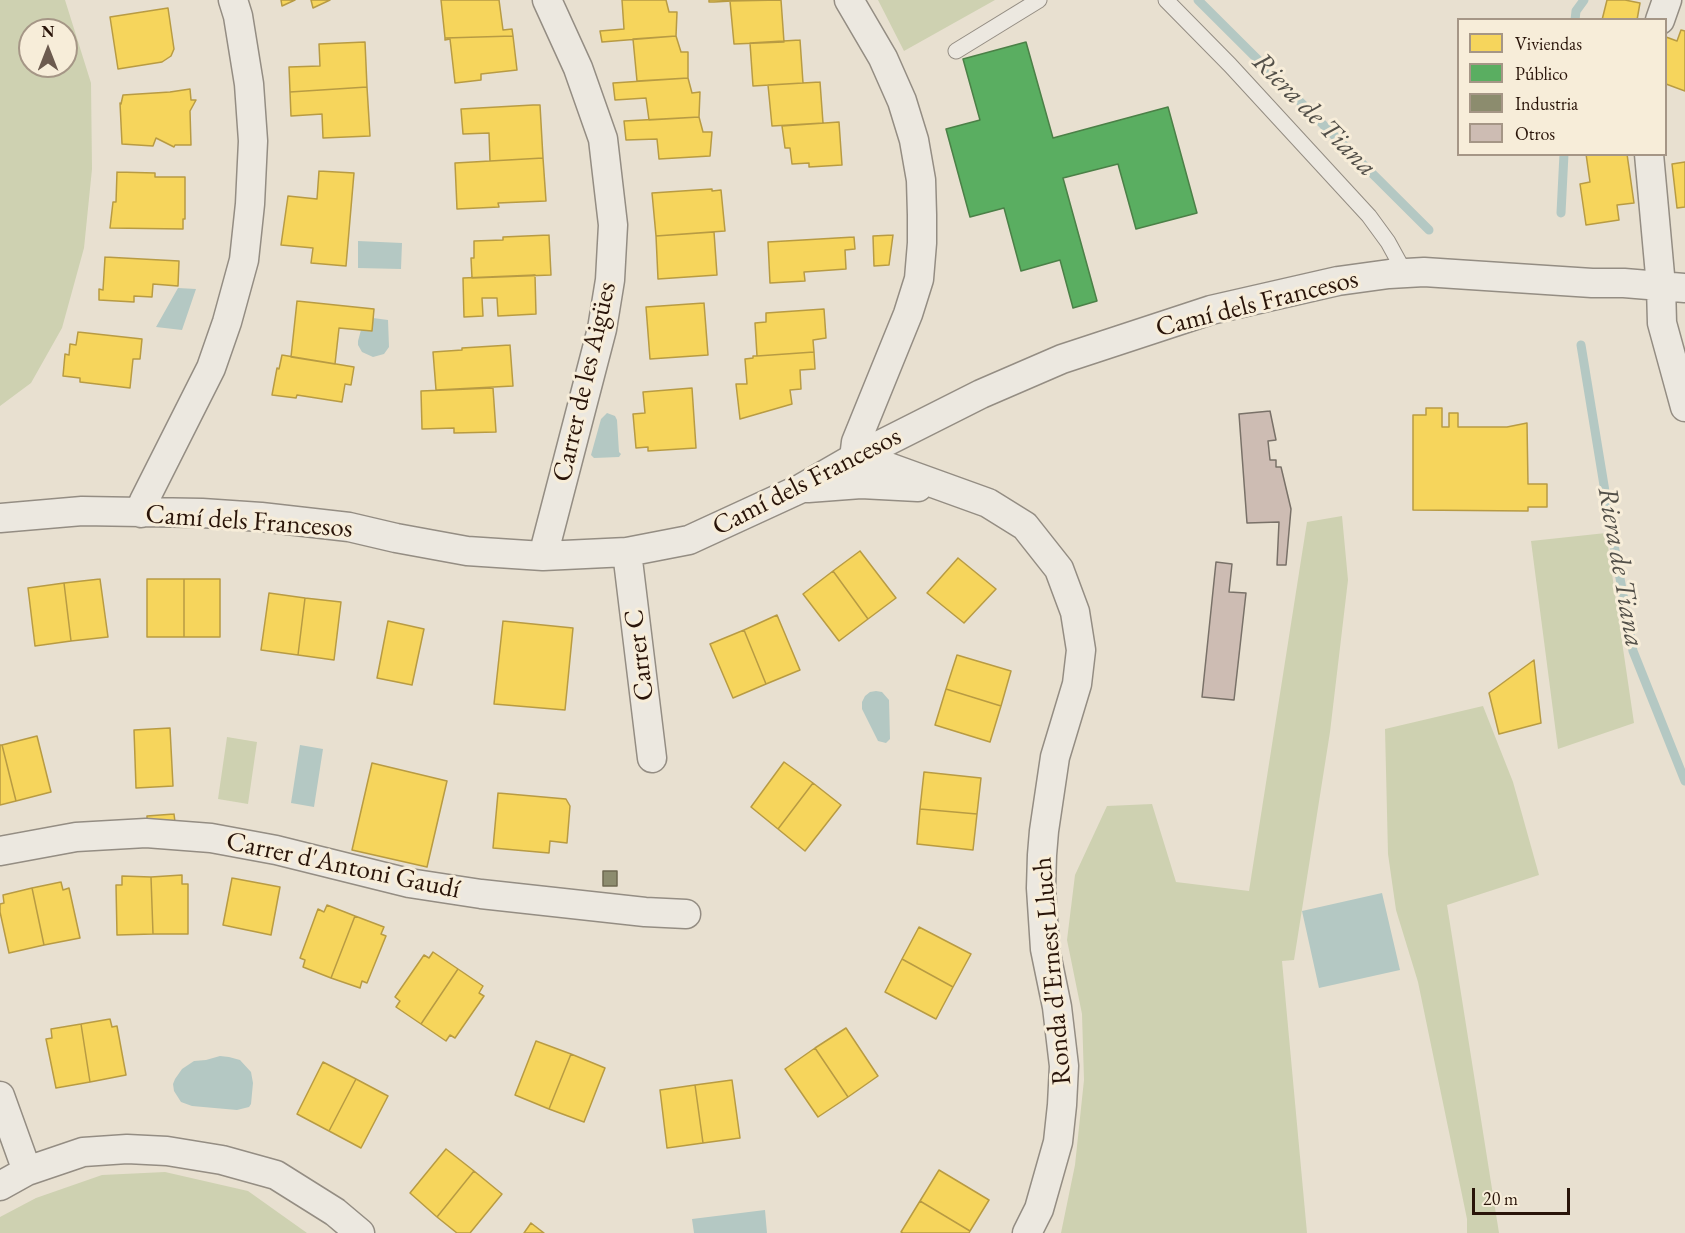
<!DOCTYPE html>
<meta charset="utf-8">
<style>
body{margin:0}
#map{position:relative;width:1685px;height:1233px;overflow:hidden;background:#e8e0d0;font-family:"EB Garamond",serif}
canvas{display:block}
.legend{position:absolute;left:1457px;top:18px;width:210px;height:138px;box-sizing:border-box;background:#f7edd9;border:2px solid #a59686;margin:0;padding:8px 10px;list-style:none;font-size:18px;color:#291409}
.legend li{display:flex;align-items:center;gap:12px;height:30px}
.legend b{width:30px;border:2px solid #a59686}
.north{position:absolute;left:18px;top:18px;width:60px;height:60px;box-sizing:border-box;background:#f7edd9;border:2px solid #a59686;border-radius:50%;rotate:0deg;font-size:16px;font-weight:700;line-height:24px;text-align:center;color:#291409}
.north::after{content:'';display:block;margin:auto;width:21px;height:27px;background:#6c5b4f;clip-path:polygon(50% 0,100% 100%,50% 72%,0 100%)}
.scale{position:absolute;left:1472px;top:1188px;width:98px;height:27px;box-sizing:border-box;border:3px solid #291409;border-top:0;padding-left:8px;font-size:18px;line-height:21px;white-space:nowrap;color:#291409;-webkit-text-stroke:4px #f7edd9;paint-order:stroke}
</style>
<div id="map">
<canvas width="1685" height="1233"></canvas>
<ul class="legend">
<li><b style="height:16px;background:#f6d55c"></b>Viviendas</li>
<li><b style="height:16px;background:#5aae61"></b>Público</li>
<li><b style="height:16px;background:#8c8c6e"></b>Industria</li>
<li><b style="height:16px;background:#cdbcb3"></b>Otros</li>
</ul>
<div class="north">N</div>
<div class="scale">20 m</div>
</div>
<script>
const c = document.querySelector('canvas').getContext('2d');
c.lineJoin = 'round';
function fill(path, color) { c.fillStyle = color; c.fill(path, 'evenodd'); }
const poly = rows => new Path2D(rows.map(r => 'M' + r).join(''));
function stroke(path, color, width, dash) { c.strokeStyle = color; c.lineWidth = width; c.lineCap = dash ? 'butt' : 'round'; c.setLineDash(dash || []); c.stroke(path); }
function label(font, color, halo, rows, align = 'center') {
  c.font = font + ' "EB Garamond",serif'; c.lineWidth = 6; c.setLineDash([]); c.textBaseline = 'middle'; c.strokeStyle = halo; c.fillStyle = color; for (const [text, x, y, turn = 0] of rows) {
    c.save(); c.translate(x, y); c.rotate((+turn || 0) * Math.PI / 180); c.textAlign = isNaN(turn) ? turn : align; if (halo) c.strokeText(text, 0, 0); c.fillText(text, 0, 0); c.restore();
  }
}
fill(poly([
 [0,0,65,0,91,83,92,169,84,248,62,328,31,383,0,406],
 [30,30,66,30,66,66,30,66],
 [878,0,995,0,904,51],
 [1342,516,1348,580,1330,732,1294,960,1282,961,1307,1233,1061,1233,1075,1165,1084,1080,1082,1014,1067,940,1075,875,1107,806,1152,804,1176,882,1249,891,1307,522],
 [1606,533,1634,723,1558,749,1531,541],
 [1483,706,1513,782,1539,875,1447,905,1499,1233,1467,1233,1467,1219,1418,982,1396,910,1388,854,1385,729],
 [227,737,257,742,248,804,218,799],
 [165,1172,248,1191,307,1233,0,1233,0,1217,36,1198,102,1175]
]), '#ced1b1');
fill(poly([
 [358,241,402,243,401,269,358,268],
 [178,288,196,289,182,330,156,327],
 [373,318,388,320,389,347,384,354,373,357,362,352,358,345,358,341,361,330,372,331],
 [607,413,615,416,617,420,619,452,621,454,619,457,594,458,591,455,601,419],
 [876,691,882,692,889,700,890,739,886,743,878,741,862,709,862,702,865,696,870,692],
 [300,745,323,749,314,807,291,803],
 [1382,893,1400,970,1319,988,1302,911],
 [220,1056,229,1057,240,1060,251,1072,253,1083,251,1104,249,1107,237,1110,192,1106,181,1102,174,1091,173,1084,175,1079,182,1069,194,1061,206,1060],
 [765,1210,767,1233,694,1233,692,1219]
]), '#b4c8c3');
const homes = poly([
 [281,0,295,0,282,6,281,0],
 [311,0,330,0,313,8,311,0],
 [441,0,499,0,503,30,512,29,513,36,445,38,441,0],
 [622,0,666,0,669,12,677,12,676,36,602,42,600,31,624,29,622,0],
 [709,0,750,0,714,2,709,2,709,0],
 [781,0,784,42,734,44,730,1,781,0],
 [1607,0,1625,0,1640,3,1637,20,1602,20,1607,0],
 [168,8,174,49,171,56,162,62,118,69,110,17,168,8],
 [1681,30,1685,31,1685,91,1666,84,1666,37,1677,41,1681,30],
 [513,36,517,70,481,74,481,80,455,83,450,39,445,40,445,38,513,36],
 [676,36,681,52,688,52,688,78,637,81,633,39,676,36],
 [800,40,803,83,753,86,750,43,800,40],
 [365,42,367,87,290,92,289,67,320,66,319,44,365,42],
 [688,78,692,93,700,92,699,117,649,120,646,98,615,100,613,83,688,78],
 [820,82,823,123,772,126,768,85,820,82],
 [367,87,370,136,323,138,322,114,291,116,290,92,367,87],
 [190,89,191,100,196,100,190,111,191,145,175,145,174,147,156,138,153,146,122,144,120,103,121,104,123,95,170,92,190,89],
 [533,105,540,105,543,158,490,161,489,133,463,134,461,109,533,105],
 [699,117,703,132,712,132,710,156,659,159,657,139,626,140,624,121,699,117],
 [839,122,842,165,809,167,809,163,792,164,790,148,785,148,782,126,839,122],
 [1586,154,1627,154,1634,203,1617,205,1619,220,1586,225,1580,184,1590,182,1586,154],
 [543,158,546,201,498,203,499,207,457,209,455,163,543,158],
 [1685,162,1685,207,1677,208,1672,164,1685,162],
 [319,171,354,173,346,266,311,263,313,248,281,245,288,196,317,199,319,171],
 [117,172,155,173,155,177,185,177,185,219,183,219,183,229,110,228,113,202,116,202,117,172],
 [712,189,712,191,721,190,725,231,656,236,652,193,712,189],
 [714,232,717,275,658,279,656,236,714,232],
 [549,235,551,275,472,278,471,258,474,258,474,241,503,240,503,237,549,235],
 [893,235,889,265,874,266,873,236,893,235],
 [854,237,855,249,845,250,846,269,804,272,805,281,770,283,768,242,854,237],
 [105,257,179,261,178,286,153,284,152,297,134,296,134,302,99,300,99,289,103,290,105,257],
 [535,275,536,314,498,316,497,298,482,298,483,316,464,317,463,278,535,275],
 [297,301,374,309,372,331,339,328,335,364,291,357,297,301],
 [704,303,708,355,650,359,646,307,704,303],
 [824,309,826,338,813,340,814,352,757,356,755,323,766,322,766,313,824,309],
 [78,332,142,339,140,359,133,359,130,388,80,382,80,378,63,376,65,354,69,355,70,344,76,345,78,332],
 [510,345,513,386,436,390,433,352,462,350,462,348,510,345],
 [814,352,815,369,800,370,801,389,790,390,792,404,740,419,736,384,747,384,745,359,753,358,753,356,757,356,814,352],
 [282,355,354,367,351,385,345,384,342,402,297,395,296,398,272,395,277,368,279,369,282,355],
 [493,388,496,432,454,433,454,428,422,429,421,391,493,388],
 [692,388,696,448,648,451,648,447,636,448,633,414,645,413,643,392,692,388],
 [1426,408,1442,408,1442,427,1449,427,1449,413,1458,413,1458,427,1507,427,1527,423,1528,484,1547,484,1547,507,1528,507,1528,511,1413,510,1413,415,1426,415,1426,408],
 [860,551,896,598,868,619,833,571,860,551],
 [958,558,996,589,964,623,927,593,958,558],
 [833,571,868,619,839,641,803,594,833,571],
 [100,579,108,637,71,641,64,583,100,579],
 [147,579,184,579,184,637,147,637,147,579],
 [184,579,220,579,220,637,184,637,184,579],
 [64,583,71,641,35,646,28,588,64,583],
 [269,593,305,598,298,655,261,650,269,593],
 [305,598,341,602,334,660,298,655,305,598],
 [777,615,800,670,766,684,744,630,777,615],
 [388,621,424,629,412,685,377,678,388,621],
 [503,621,573,628,565,710,494,704,503,621],
 [744,630,766,684,733,698,710,644,744,630],
 [957,655,1011,671,1001,706,946,689,957,655],
 [1534,660,1541,723,1499,734,1489,693,1534,660],
 [946,689,1001,706,990,742,935,725,946,689],
 [170,728,173,786,136,788,134,730,170,728],
 [37,736,51,792,16,801,2,745,37,736],
 [0,745,2,745,16,801,0,805,0,745],
 [784,762,813,783,778,829,751,807,784,762],
 [372,763,447,781,427,867,352,850,372,763],
 [924,772,981,778,977,814,920,809,924,772],
 [813,783,841,805,805,851,778,829,813,783],
 [498,793,566,799,570,806,567,843,550,841,549,853,493,848,498,793],
 [920,809,977,814,973,850,917,844,920,809],
 [174,814,175,822,147,822,147,816,174,814],
 [182,875,182,884,188,884,188,934,153,934,151,877,182,875],
 [122,876,151,877,153,934,117,935,116,885,122,885,122,876],
 [232,878,280,887,271,935,223,925,232,878],
 [61,882,63,890,69,888,80,938,44,945,32,888,61,882],
 [32,888,44,945,9,953,0,912,0,904,4,903,3,895,32,888],
 [327,905,355,916,331,978,303,967,305,960,300,958,318,909,324,912,327,905],
 [355,916,384,927,381,934,386,936,367,983,362,981,360,988,331,978,355,916],
 [919,927,971,954,953,987,902,959,919,927],
 [433,952,458,969,421,1024,396,1007,400,1001,395,997,424,955,429,958,433,952],
 [902,959,953,987,936,1019,885,992,902,959],
 [458,969,483,986,479,993,484,996,455,1038,450,1035,446,1041,421,1024,458,969],
 [110,1019,112,1027,117,1026,126,1075,90,1082,81,1024,110,1019],
 [81,1024,90,1082,56,1088,46,1039,52,1038,51,1029,81,1024],
 [846,1028,878,1076,848,1097,815,1048,846,1028],
 [536,1041,571,1054,549,1109,515,1095,536,1041],
 [815,1048,848,1097,818,1117,785,1069,815,1048],
 [571,1054,605,1068,584,1122,549,1109,571,1054],
 [323,1062,356,1079,329,1131,297,1114,323,1062],
 [356,1079,388,1096,361,1148,329,1131,356,1079],
 [732,1080,740,1138,703,1143,695,1085,732,1080],
 [695,1085,703,1143,667,1148,660,1090,695,1085],
 [446,1149,474,1171,437,1217,410,1193,446,1149],
 [939,1170,989,1200,970,1231,920,1201,939,1170],
 [474,1171,502,1194,470,1233,457,1233,437,1217,474,1171],
 [920,1201,970,1231,969,1233,903,1233,901,1232,920,1201],
 [531,1223,544,1233,524,1233,531,1223]
]);
fill(homes, '#f6d55c');
stroke(homes, '#b89b43', 1.5);
const public = poly([
 [1026,42,1053,138,1168,107,1197,213,1136,229,1118,164,1063,178,1097,301,1073,308,1060,260,1021,271,1004,208,970,217,946,129,980,120,963,59,1026,42]
]);
fill(public, '#5aae61');
stroke(public, '#4b8047', 1.5);
const industry = poly([
 [603,871,617,871,617,886,603,886,603,871]
]);
fill(industry, '#8c8c6e');
stroke(industry, '#6e6850', 1.5);
stroke(poly([
 [1198,0,1429,230],
 [1575,20,1576,11,1584,0],
 [1561,213,1564,154],
 [1581,345,1610,522,1633,651,1685,781]
]), '#b4c8c3', 9);
const building = poly([
 [1270,411,1276,440,1268,441,1270,460,1276,460,1276,467,1281,467,1291,509,1286,565,1277,565,1279,522,1247,523,1239,414,1270,411],
 [1216,562,1232,564,1229,592,1246,593,1234,700,1202,697,1216,562]
]);
fill(building, '#cdbcb3');
stroke(building, '#797168', 1.5);
const lane = poly([
 [1166,0,1230,65,1369,216,1388,242,1405,273],
 [956,51,1039,0]
]);
const street = poly([
 [849,0,883,58,902,101,914,140,921,180,922,215,922,243,919,279,908,314,856,442,854,458],
 [1660,20,1667,0],
 [1649,154,1661,286,1662,323,1685,407],
 [854,458,880,464,988,503,1025,526,1059,569,1075,612,1081,650,1077,684,1055,757,1044,831,1042,855,1041,888,1045,949,1057,1007,1064,1066,1062,1105,1058,1142,1039,1209,1027,1233],
 [808,488,861,484,918,487],
 [141,513,144,501,211,368,227,322,244,260,250,204,253,141,249,84,238,16,233,0],
 [0,518,82,511,202,513,261,517,349,527,396,538,467,551,543,556,627,552,689,540,802,488,854,458,981,394,1062,359,1211,310,1338,281,1389,274,1424,272,1592,283,1624,283,1685,288],
 [627,552,652,758],
 [543,556,602,329,610,280,613,225,603,139,578,68,547,0],
 [0,851,76,837,146,833,211,838,276,850,409,883,481,894,645,912,686,914],
 [0,1096,27,1171],
 [0,1186,27,1171,83,1152,127,1149,167,1151,222,1160,276,1175,335,1212,360,1233]
]);
stroke(lane, '#948d83', 17);
stroke(street, '#948d83', 31);
stroke(lane, '#ece8e0', 15);
stroke(street, '#ece8e0', 28);
label('27px', '#291409', '#f7edd9', [
 ["Camí dels Francesos",1257,304,-14],
 ["Carrer de les Aigües",585,382,-77],
 ["Camí dels Francesos",807,482,-27],
 ["Camí dels Francesos",249,522,4],
 ["Carrer C",640,655,-97],
 ["Carrer d'Antoni Gaudí",343,866,12],
 ["Ronda d'Ernest Lluch",1053,971,-95]
]);
label('italic 28px', '#524f48', '#f7edd9', [
 ["Riera de Tiana",1314,115,45],
 ["Riera de Tiana",1620,567,80]
]);
</script>
